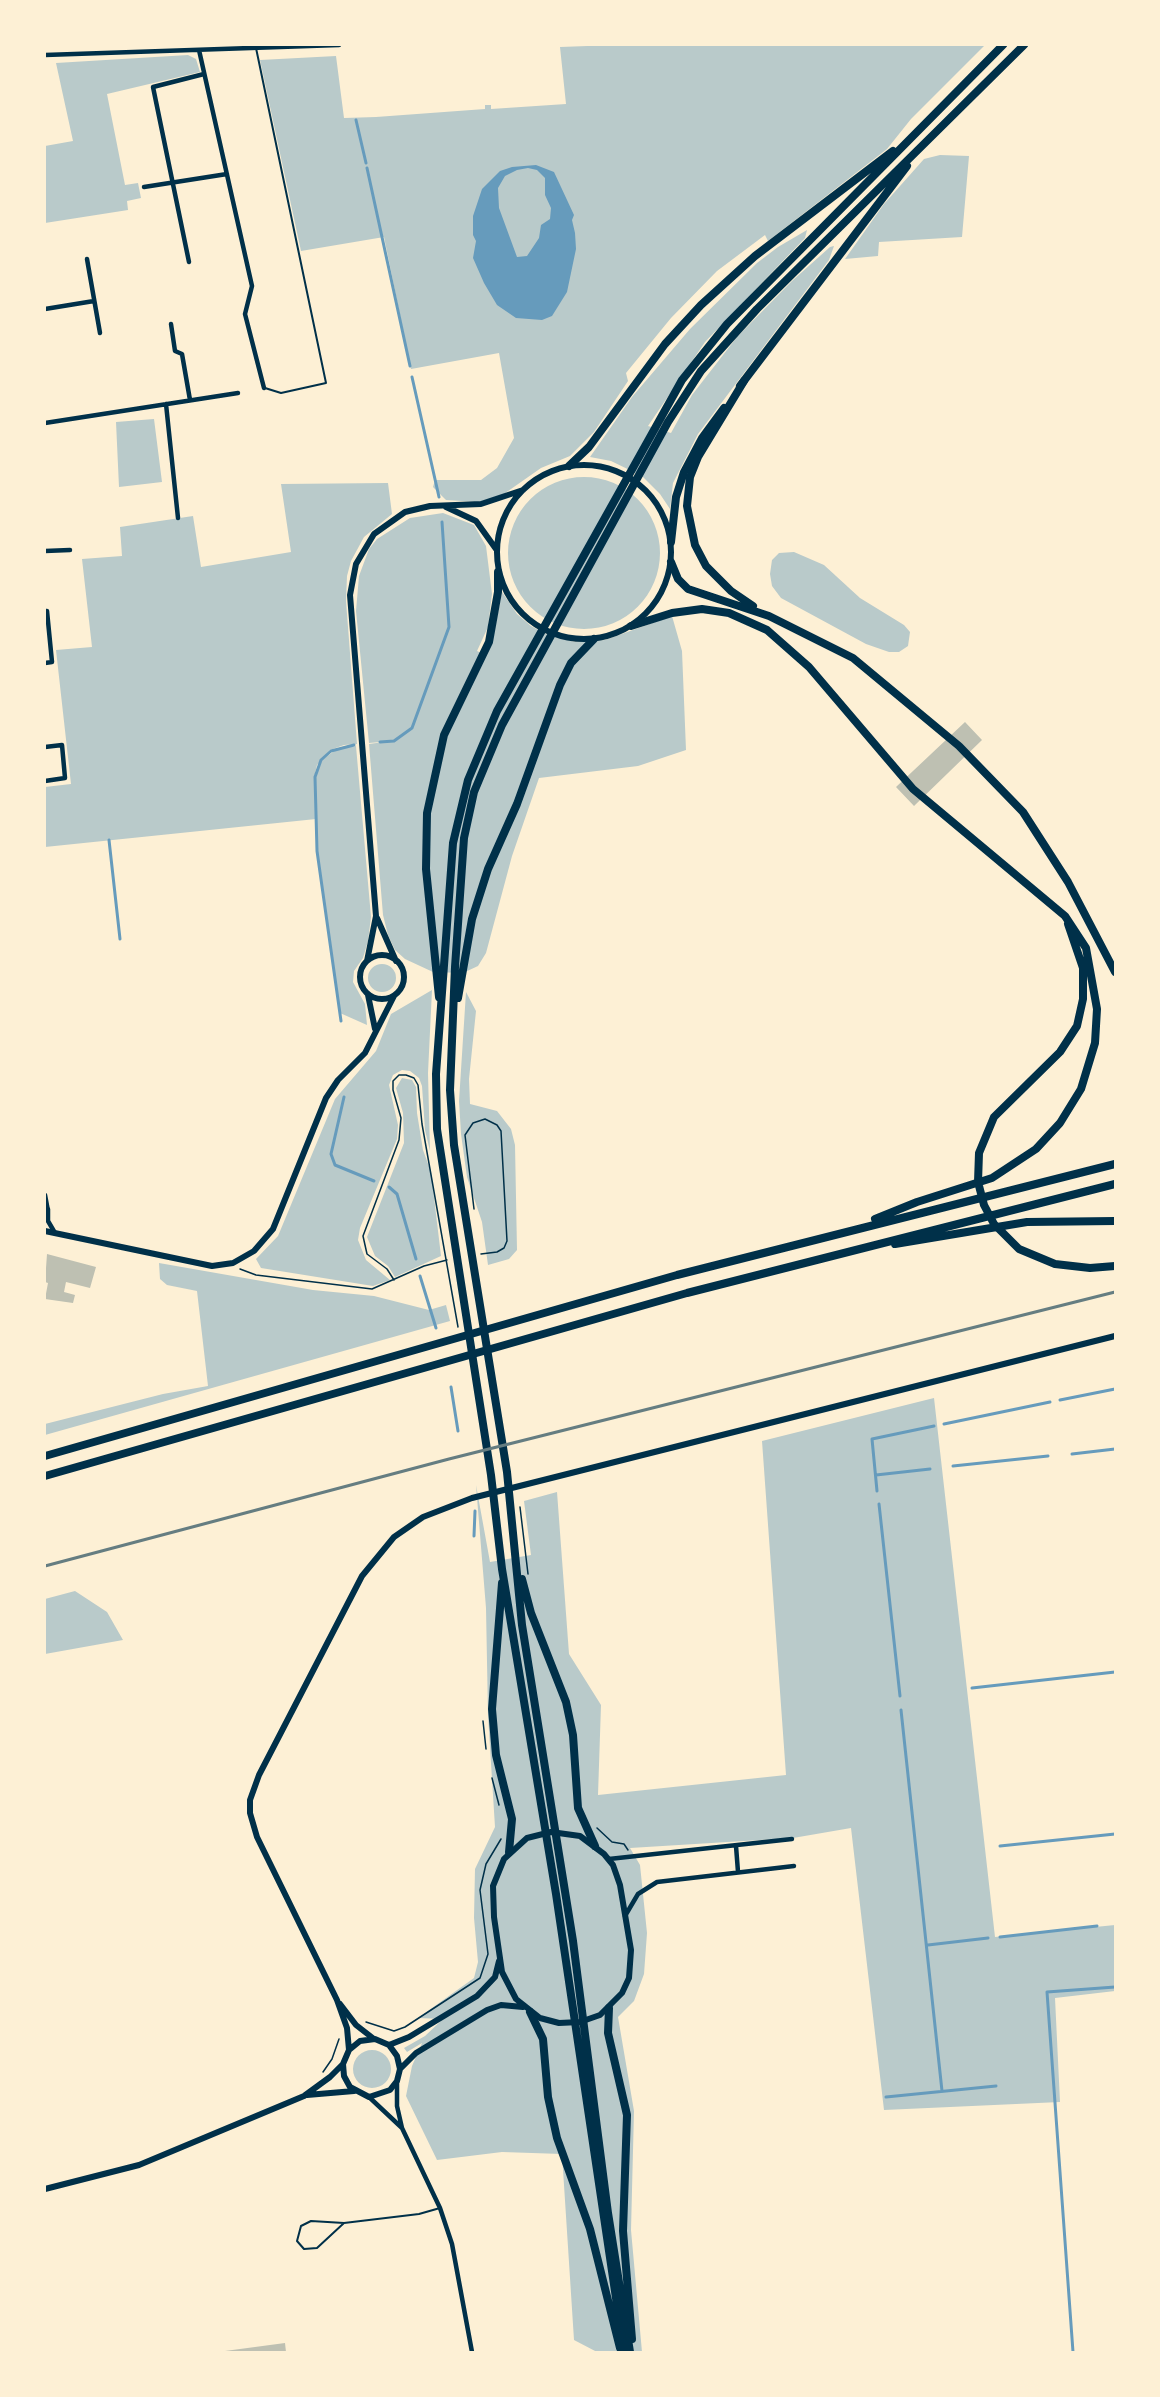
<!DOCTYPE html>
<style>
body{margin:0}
#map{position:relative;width:1160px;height:2397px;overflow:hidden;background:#fdf0d5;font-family:"DejaVu Sans",sans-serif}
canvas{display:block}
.frame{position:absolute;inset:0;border:46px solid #fdf0d5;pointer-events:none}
</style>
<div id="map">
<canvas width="1160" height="2397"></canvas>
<div class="frame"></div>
</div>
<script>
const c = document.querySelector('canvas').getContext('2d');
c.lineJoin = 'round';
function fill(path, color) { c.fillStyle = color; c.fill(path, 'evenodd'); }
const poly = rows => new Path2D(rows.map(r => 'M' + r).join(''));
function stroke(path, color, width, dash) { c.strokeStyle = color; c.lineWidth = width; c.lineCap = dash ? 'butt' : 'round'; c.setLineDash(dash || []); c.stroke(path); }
fill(poly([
 [615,45,985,45,911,119,887,149,768,241,765,235,717,271,671,318,626,373,628,381,594,432,570,456,541,468,501,496,478,502,446,500,433,487,435,480,481,480,497,468,514,438,499,353,411,369,384,237,301,251,260,60,336,56,344,118,376,117,485,109,485,105,491,105,491,109,566,104,560,47],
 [188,55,196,59,200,72,107,94,125,185,138,183,141,198,127,201,128,210,45,223,45,146,73,141,56,63],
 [940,155,969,156,962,237,879,242,878,256,845,259,884,204,924,159],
 [807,230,805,238,705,342,648,426,671,433,692,395,737,337,792,281,830,247,834,246,829,260,698,434,673,483,670,509,660,494,642,476,611,461,590,457,632,397,690,329,757,263,778,247],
 [154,419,162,482,119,487,116,422],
 '508 553a76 76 0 1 1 152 0a76 76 0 1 1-152 0Z',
 [388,483,392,514,364,537,351,561,347,576,346,601,357,744,344,745,330,750,317,765,314,778,315,794,315,778,322,760,337,749,356,746,371,917,368,941,363,958,354,971,353,982,365,1004,367,1025,340,1013,317,851,316,819,45,847,45,787,71,784,56,650,92,647,82,559,122,556,120,527,193,516,201,567,291,552,281,484],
 [443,513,474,525,486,546,492,594,488,627,477,651,486,655,492,643,502,592,517,614,531,626,548,635,575,642,605,640,672,616,682,651,686,750,638,766,539,778,512,856,486,953,478,966,463,973,433,972,405,959,395,950,388,935,383,915,369,744,391,741,369,743,356,611,359,576,369,549,377,539,410,518],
 [794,552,824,565,860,598,904,625,910,632,908,646,899,652,889,652,866,644,781,598,772,586,770,574,772,560,779,553],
 '368 978a14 14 0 1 1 28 0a14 14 0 1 1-28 0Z',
 [432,990,428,1073,430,1151,425,1130,422,1086,419,1078,410,1071,402,1070,393,1075,389,1085,398,1125,397,1139,360,1228,358,1240,366,1260,390,1280,373,1286,261,1268,256,1259,278,1236,335,1099,376,1051,391,1014],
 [466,992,476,1011,469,1079,470,1104,497,1111,511,1129,515,1145,517,1250,509,1259,488,1265,482,1222,467,1177,461,1134,459,1101],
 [402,1078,412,1080,416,1087,417,1113,423,1150,431,1172,441,1256,395,1277,388,1266,375,1256,367,1237,404,1143,403,1113,396,1088],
 [159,1263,313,1290,374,1296,429,1310,446,1305,450,1321,45,1435,45,1424,163,1394,208,1386,197,1291,167,1285,160,1279],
 [934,1398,995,1937,1115,1925,1115,1991,1055,1998,1060,2102,884,2110,851,1828,793,1838,630,1848,640,1865,647,1933,644,1974,634,2001,618,2017,634,2111,631,2230,642,2352,597,2352,574,2340,562,2154,502,2152,437,2160,406,2096,412,2066,422,2043,407,2052,404,2048,425,2036,443,2019,418,2018,474,1978,478,1962,474,1918,475,1869,495,1827,488,1715,486,1608,476,1485,490,1562,531,1555,524,1501,557,1492,569,1654,601,1705,598,1795,786,1775,762,1441],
 [75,1591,107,1612,123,1640,45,1654,45,1599],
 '353 2069a19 19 0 1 1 38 0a19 19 0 1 1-38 0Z'
]), '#b9caca');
fill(poly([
 [536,165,554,172,574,215,572,220,575,233,576,249,567,292,552,316,542,320,516,318,497,305,484,283,473,258,476,241,473,235,473,216,482,189,500,171,512,167],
 [528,168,537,170,545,178,545,195,551,208,550,219,541,225,539,238,527,256,517,257,499,208,498,188,505,176,517,170]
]), '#669bbc');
stroke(poly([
 [356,120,366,163],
 [367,168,410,366],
 [412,377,439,497],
 [380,742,394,741,412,728,449,627,442,522],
 [109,840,120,939],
 [341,1021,317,851,315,777,321,760,331,751,354,745],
 [344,1097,331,1154,335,1165,374,1181],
 [389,1187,397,1194,416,1259],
 [420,1276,436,1328],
 [451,1387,458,1431],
 [1060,1400,1115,1389],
 [944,1424,1050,1402],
 [1072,1454,1115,1449],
 [953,1466,1048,1456],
 [876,1475,930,1469],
 [877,1491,872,1439,934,1426],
 [879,1504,900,1696],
 [474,1536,475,1511],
 [972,1688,1115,1672],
 [901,1710,942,2091],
 [1000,1846,1115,1834],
 [1000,1937,1097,1926],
 [928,1945,988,1938],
 [886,2097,996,2086],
 [1073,2352,1047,1992,1115,1987]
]), '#669bbc', 3);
fill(poly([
 [965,722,982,740,914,806,896,787],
 [47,1254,96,1267,90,1288,66,1282,64,1292,75,1295,73,1303,45,1299,48,1283,45,1282],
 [285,2343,286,2352,225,2352,225,2351]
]), '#bec0b2');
stroke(poly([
 [474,1209,465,1135,473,1123,485,1119,497,1125,501,1131,507,1241,504,1248,497,1252,481,1254],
 [240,1269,256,1275,372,1289,424,1266,447,1260],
 [394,1280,387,1269,367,1254,363,1236,399,1140,401,1118,393,1090,393,1081,399,1075,406,1075,414,1078,418,1085,422,1124,458,1327],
 [520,1507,528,1574],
 [483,1721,486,1749],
 [492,1778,499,1805],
 [597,1828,612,1842,624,1844,628,1850],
 [366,2022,394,2031,405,2027,480,1978,488,1954,480,1890,486,1864,501,1839],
 [323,2072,332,2059,339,2039]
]), '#003049', 1.5);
stroke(poly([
 [256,48,326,383,281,393,265,388],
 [344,2223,317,2248,304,2249,297,2241,301,2226,311,2221,344,2223,419,2214,440,2208]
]), '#003049', 2);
stroke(poly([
 [199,50,252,286,245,314,264,388],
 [45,55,339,45],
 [144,187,227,174],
 [87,259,100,333],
 [189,262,153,87,204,74],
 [45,309,94,301],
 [171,324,175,351,182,354,190,400],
 [166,404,178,518],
 [45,423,238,393],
 [45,551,70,550],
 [45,611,47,611,52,662,45,663],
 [45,747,62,745,65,778,45,781],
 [45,1195,48,1211],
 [48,1209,48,1221,55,1233],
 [736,1846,738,1872],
 [609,1859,792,1839],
 [625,1916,638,1894,657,1882,794,1866],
 [397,2081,397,2106,402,2128,440,2208,452,2244,472,2352],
 [369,2097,402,2128]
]), '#003049', 4.5);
stroke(poly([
 '497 552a87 87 0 1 1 174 0a87 87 0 1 1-174 0Z',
 [446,507,476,521,496,549],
 [377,918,396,961],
 '360 977a22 22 0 1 1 44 0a22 22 0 1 1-44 0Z',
 [367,961,376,916,350,595,356,564,374,534,405,512,430,506,481,504,523,490],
 [368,995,375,1029],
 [45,1231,212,1266,233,1263,254,1251,273,1229,326,1098,338,1080,365,1053,394,996],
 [551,1832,580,1836,604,1854,613,1865,620,1885,631,1950,629,1978,622,1993,600,2015,580,2022,559,2023,540,2018,516,1999,502,1972,494,1917,493,1886,504,1859,527,1838,551,1832],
 [340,2004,356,2025,374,2039],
 [389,2045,409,2037,477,1996,495,1977,499,1961],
 [349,2050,347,2028,337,2000,257,1837,250,1813,250,1800,259,1775,362,1576,394,1537,423,1517,472,1498,1115,1336],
 [400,2069,416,2053,487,2010,501,2005,523,2007],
 [307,2095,354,2091],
 [45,2189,139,2165,304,2096,330,2077,343,2064,349,2050,360,2041,375,2039,389,2045,397,2056,400,2069,397,2081,390,2090,369,2097,350,2087,344,2076,343,2064]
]), '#003049', 6);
stroke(poly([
 [740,386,907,166],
 [569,466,589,447,665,344,701,305,755,256,893,151],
 [671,542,676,497,684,472,702,438,724,408],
 [439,997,426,869,427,813,444,735,489,642,498,592,498,572],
 [458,998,472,919,488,869,517,804,560,685,571,663,594,639],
 [522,1579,531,1613,566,1702,573,1735,578,1808,595,1846],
 [502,1583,492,1709,496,1755,512,1819,509,1852],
 [609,2008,608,2033,627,2115,623,2231,632,2339],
 [530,2012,543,2039,548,2097,557,2138,590,2229,620,2348],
 [624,2352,556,1894,502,1569,491,1475,437,1129,436,1074,453,843,468,780,497,711,682,380,727,324,1003,45],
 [630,2352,608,2213,573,1941,522,1625,507,1472,454,1145,450,1090,455,967,464,838,474,792,502,725,668,422,701,371,757,309,1024,45]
]), '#003049', 8);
stroke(poly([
 [744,381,698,457,690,477,687,506,695,545,706,566,731,591,753,606],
 [671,562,678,579,688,589,769,616,853,658,959,746,1023,812,1068,882,1115,972],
 [631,626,672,613,702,609,729,613,767,630,809,667,913,789,1065,916,1086,948,1097,1009,1095,1043,1081,1089,1060,1123,1036,1149,992,1178,917,1202,875,1219],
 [1068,924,1083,968,1083,999,1077,1026,1060,1052,994,1117,979,1153,978,1182,984,1205,994,1224,1019,1249,1055,1264,1090,1268,1115,1266],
 [895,1244,1027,1222,1115,1221],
 [45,1456,677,1275,1115,1164],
 [45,1476,687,1293,1115,1184]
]), '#003049', 8);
stroke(poly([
 [45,1566,449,1459,1115,1292]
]), '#657d81', 3);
</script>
